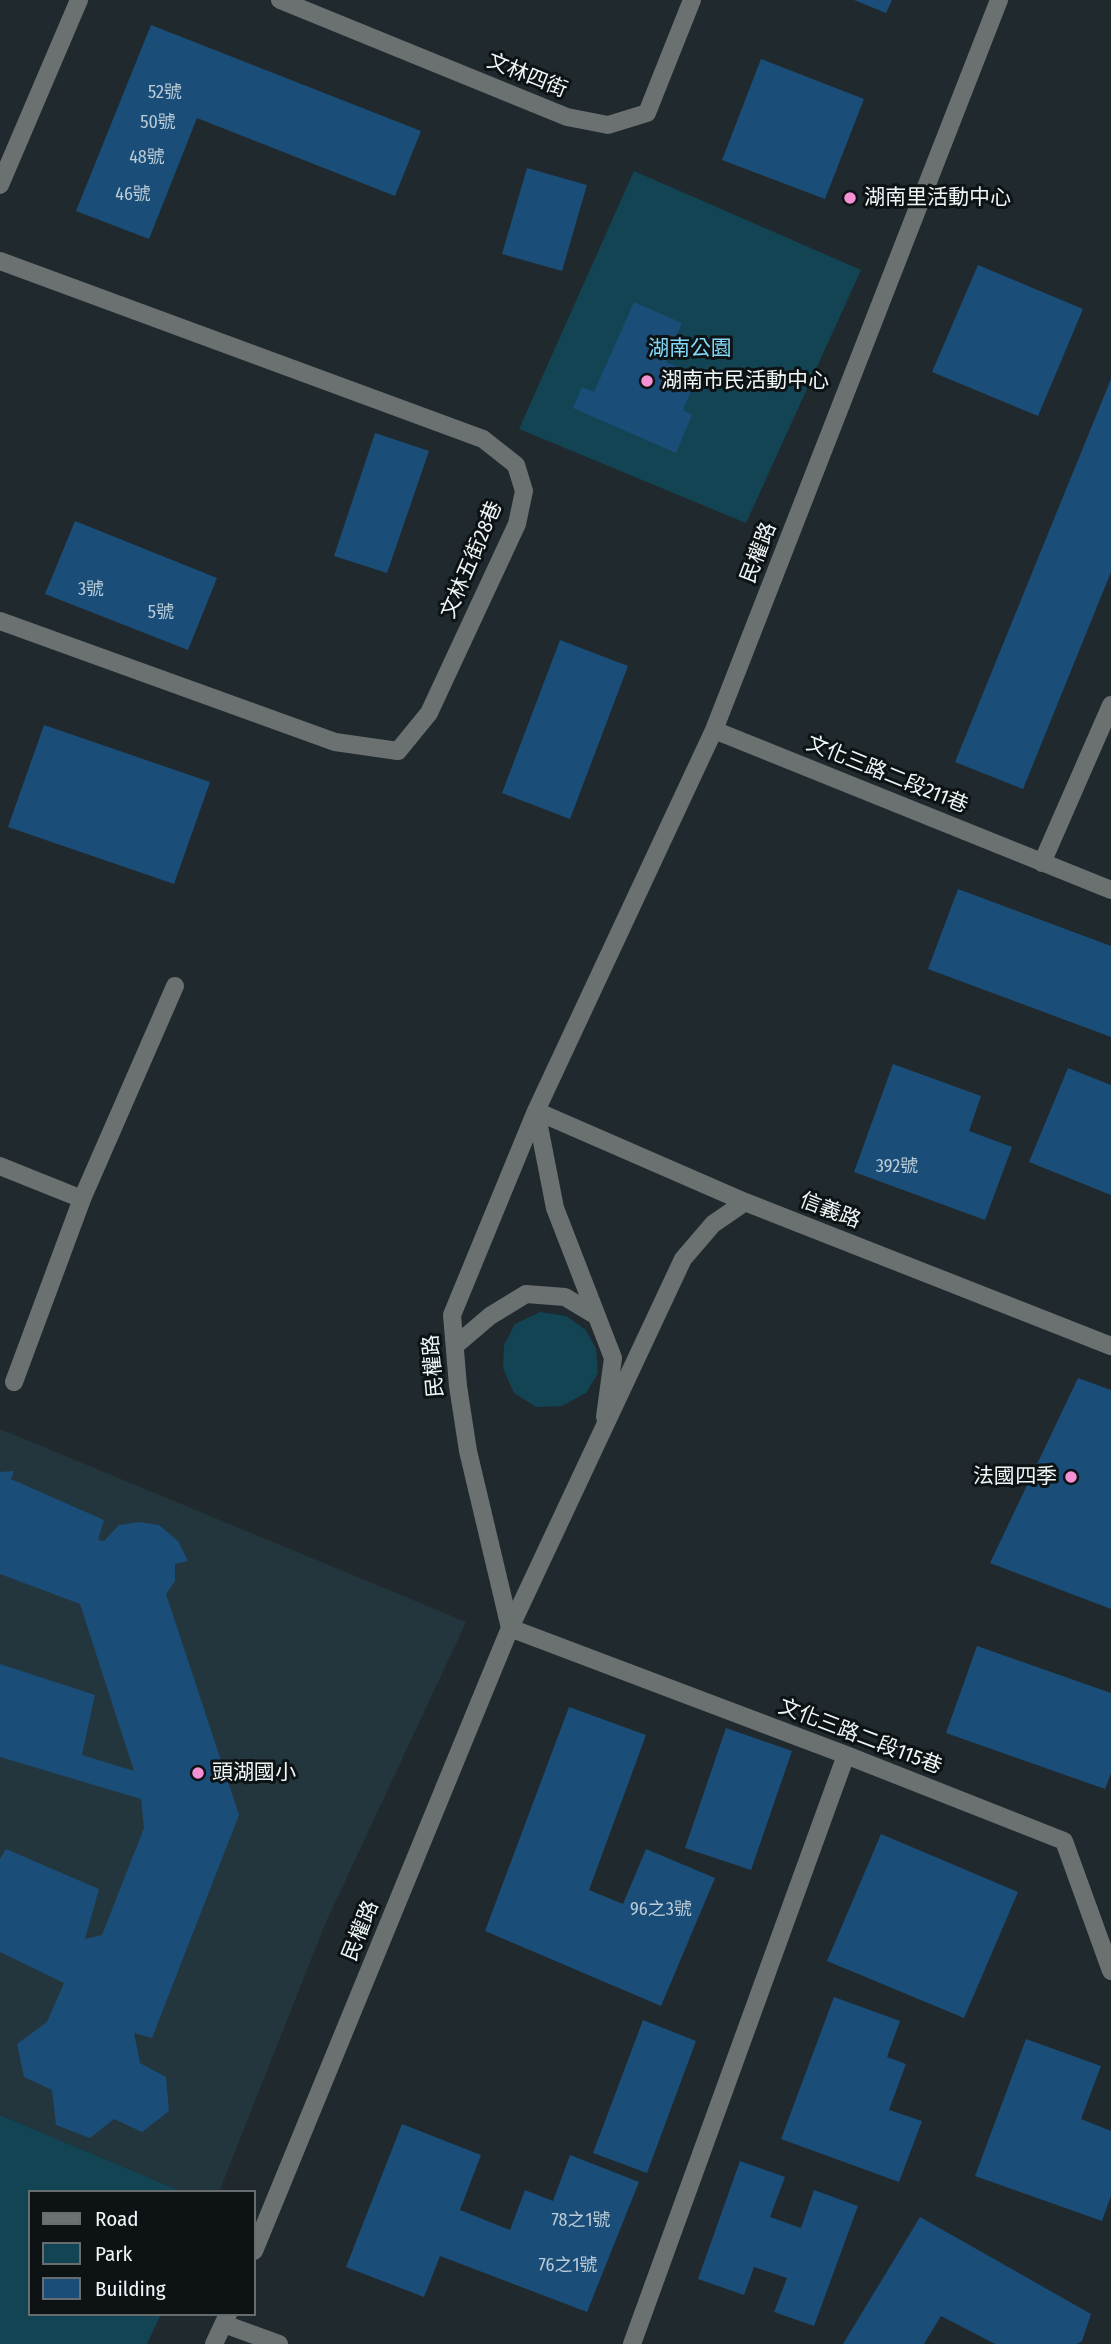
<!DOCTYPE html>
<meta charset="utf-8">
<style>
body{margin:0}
#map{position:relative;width:1111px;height:2344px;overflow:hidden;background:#202a2e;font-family:"Fira Sans Condensed",sans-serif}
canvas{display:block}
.legend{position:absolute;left:28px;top:2190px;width:228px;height:126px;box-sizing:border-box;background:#0d1214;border:2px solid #676d6f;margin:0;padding:9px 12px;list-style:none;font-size:21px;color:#eff6f8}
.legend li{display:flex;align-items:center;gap:14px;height:35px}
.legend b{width:35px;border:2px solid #676d6f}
</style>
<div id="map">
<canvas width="1111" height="2344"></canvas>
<ul class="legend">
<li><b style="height:9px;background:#6b7171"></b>Road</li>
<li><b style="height:19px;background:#124454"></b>Park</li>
<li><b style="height:19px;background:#1a4d77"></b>Building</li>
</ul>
</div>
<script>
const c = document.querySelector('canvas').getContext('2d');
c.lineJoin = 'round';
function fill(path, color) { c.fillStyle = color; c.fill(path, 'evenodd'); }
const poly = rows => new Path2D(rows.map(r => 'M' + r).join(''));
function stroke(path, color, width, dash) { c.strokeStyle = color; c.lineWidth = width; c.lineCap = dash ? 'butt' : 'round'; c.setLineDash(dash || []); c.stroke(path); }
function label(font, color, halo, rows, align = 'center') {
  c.font = font + ' "Fira Sans Condensed","Noto Sans TC",sans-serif'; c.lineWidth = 6; c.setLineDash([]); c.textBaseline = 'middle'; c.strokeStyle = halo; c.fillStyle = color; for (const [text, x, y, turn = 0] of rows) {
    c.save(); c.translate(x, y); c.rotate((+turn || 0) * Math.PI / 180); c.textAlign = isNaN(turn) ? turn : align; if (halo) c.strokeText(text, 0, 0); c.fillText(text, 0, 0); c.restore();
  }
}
fill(poly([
 [0,1429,466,1622,325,1924,219,2192,183,2192,0,2115]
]), '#24363d');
fill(poly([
 [634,171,861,270,746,523,519,429],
 [540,1312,566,1316,586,1330,596,1349,598,1373,586,1393,562,1406,536,1407,514,1393,503,1368,504,1345,515,1324],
 [0,2115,183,2192,30,2192,30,2314,161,2314,147,2344,0,2344]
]), '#124454');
fill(poly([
 [854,0,892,0,886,13],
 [151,25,421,131,395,196,197,118,149,239,76,211],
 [761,59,864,99,825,199,722,160],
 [527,168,587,185,562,271,502,254],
 [978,265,1083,309,1038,416,932,372],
 [634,302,682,323,666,362,698,375,683,410,692,415,676,453,573,408,582,387,594,392],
 [1111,379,1111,572,1023,789,955,762],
 [375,433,429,451,387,573,334,556],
 [75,521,217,578,188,650,45,594],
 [560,640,628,666,570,819,502,793],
 [44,725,210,782,174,884,8,827],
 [958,889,1111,946,1111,1037,928,969],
 [893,1064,981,1096,969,1131,1012,1147,985,1220,854,1172],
 [1068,1068,1111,1085,1111,1195,1029,1162],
 [1078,1378,1111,1390,1111,1609,990,1563],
 [14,1471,11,1479,104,1520,98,1540,104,1541,119,1525,139,1522,159,1525,178,1541,188,1561,175,1564,175,1581,166,1594,239,1815,152,2038,134,2033,140,2063,166,2077,169,2111,142,2132,114,2119,90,2138,56,2125,52,2090,24,2077,17,2044,47,2022,64,1983,0,1952,0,1859,6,1849,99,1889,85,1939,102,1935,144,1828,141,1799,0,1757,0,1664,95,1695,82,1755,134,1771,80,1604,0,1574,0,1472],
 [977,1646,1111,1693,1111,1773,1105,1789,946,1733],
 [569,1707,646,1735,589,1890,623,1904,646,1849,715,1878,661,2006,485,1931],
 [726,1728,792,1751,751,1870,685,1848],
 [881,1834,1018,1892,964,2018,827,1961],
 [834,1997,900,2021,887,2057,906,2064,889,2110,922,2121,899,2182,781,2139],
 [643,2020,696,2041,647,2173,593,2153],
 [1026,2039,1101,2066,1081,2119,1111,2131,1111,2196,1102,2221,975,2176],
 [402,2124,481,2155,460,2210,510,2230,525,2190,553,2201,570,2155,639,2182,587,2312,440,2256,424,2297,346,2267],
 [740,2161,785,2177,770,2217,801,2228,814,2190,858,2206,814,2326,774,2312,787,2278,754,2267,744,2295,698,2279],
 [920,2217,1091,2314,1082,2341,1077,2344,995,2344,941,2316,924,2344,843,2344]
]), '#1a4d77');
stroke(poly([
 [280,0,567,117,608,125,647,113,692,0],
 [0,185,79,0],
 [0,261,483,439,516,465,524,491,517,524,429,713,398,751,335,742,0,621],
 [714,730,1111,890],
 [1042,863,1111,705],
 [536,1111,745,1202,1111,1346],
 [536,1111,555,1208,613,1358,605,1417],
 [0,1166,82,1199],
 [456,1345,490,1316,526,1294,565,1297,595,1315],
 [14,1382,82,1199,175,986],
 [510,1628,468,1451,458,1386,452,1315,536,1111,714,730,999,0],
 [510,1628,846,1755,1064,1841,1111,1971],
 [254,2251,510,1628,683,1259,713,1224,745,1202],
 [224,2324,279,2344],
 [214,2344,228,2314],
 [632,2344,846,1755]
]), '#6b7171', 18);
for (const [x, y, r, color] of [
 [850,198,7,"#f491d4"],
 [647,381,7,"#f491d4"],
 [1071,1477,7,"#f491d4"],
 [198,1773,7,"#f491d4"]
]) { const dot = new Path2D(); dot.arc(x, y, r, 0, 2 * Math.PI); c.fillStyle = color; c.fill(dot); stroke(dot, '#0d1214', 2.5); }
label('18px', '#baccd8', null, [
 ["52號",165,93],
 ["50號",158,123],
 ["48號",147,158],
 ["46號",133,195],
 ["3號",91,590],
 ["5號",161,613],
 ["392號",897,1167],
 ["96之3號",661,1910],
 ["78之1號",581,2221],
 ["76之1號",568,2266]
]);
label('21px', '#eff6f8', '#0d1214', [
 ["文林四街",527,76,22],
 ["民權路",759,553,-69],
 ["文林五街28巷",472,560,-67],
 ["文化三路二段211巷",887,775,22],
 ["信義路",830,1211,21],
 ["民權路",434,1366,-95],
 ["文化三路二段115巷",860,1737,21],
 ["民權路",361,1931,-68]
]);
label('21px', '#eff6f8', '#0d1214', [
 ["湖南里活動中心",864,198],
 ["湖南市民活動中心",661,381],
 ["法國四季",1057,1477,"right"],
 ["頭湖國小",212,1773]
], 'left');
label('21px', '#81d8f8', '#0d1214', [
 ["湖南公園",690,349]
]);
</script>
